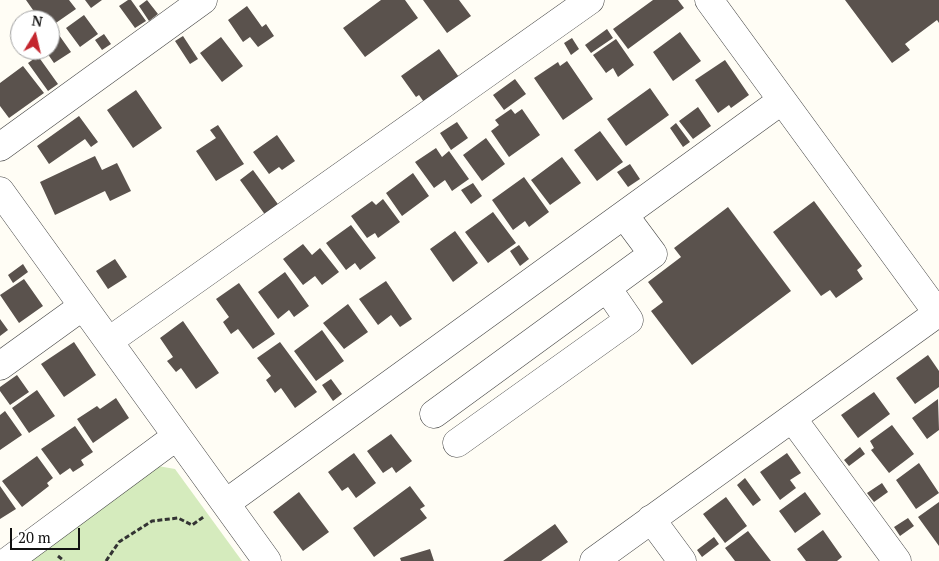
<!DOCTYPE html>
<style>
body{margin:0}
#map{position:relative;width:939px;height:561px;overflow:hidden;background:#fffdf5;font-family:"PT Serif",serif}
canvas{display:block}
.north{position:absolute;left:10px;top:10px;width:50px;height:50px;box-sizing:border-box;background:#fff;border:1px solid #a0a0a0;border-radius:50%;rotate:9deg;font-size:14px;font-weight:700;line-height:20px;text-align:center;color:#111}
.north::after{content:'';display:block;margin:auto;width:18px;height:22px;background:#c4262e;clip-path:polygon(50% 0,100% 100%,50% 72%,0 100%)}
.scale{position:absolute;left:10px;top:528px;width:70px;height:22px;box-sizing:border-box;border:2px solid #111;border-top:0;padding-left:6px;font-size:15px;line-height:18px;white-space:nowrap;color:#111;-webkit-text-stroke:4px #fff;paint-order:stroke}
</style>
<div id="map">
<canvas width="939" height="561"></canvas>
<div class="north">N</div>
<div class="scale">20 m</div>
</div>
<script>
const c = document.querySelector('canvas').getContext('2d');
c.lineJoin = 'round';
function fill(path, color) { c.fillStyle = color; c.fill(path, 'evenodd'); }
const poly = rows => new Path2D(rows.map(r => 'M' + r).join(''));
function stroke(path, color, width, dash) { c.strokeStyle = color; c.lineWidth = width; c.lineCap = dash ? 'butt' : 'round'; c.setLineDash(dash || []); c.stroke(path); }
fill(poly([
 [158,466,175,469,242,561,29,561]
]), '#d5ebbd');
fill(poly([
 [26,0,69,0,76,9,50,27,50,20,40,20],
 [85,0,102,0,91,8],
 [128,0,131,0,146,21,135,28,119,6],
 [147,0,158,14,149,21,139,6],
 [381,0,405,0,418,18,365,57,343,28],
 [423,0,459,0,471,16,447,33],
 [653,0,678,0,684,8,628,49,613,29],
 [845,0,939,0,939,23,937,20,905,44,910,50,892,63],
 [247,6,262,27,266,24,274,36,258,47,250,37,243,42,228,20],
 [84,15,98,34,80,47,66,28],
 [607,29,613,38,591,53,585,45],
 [680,32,701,61,673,81,653,52],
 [104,34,111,44,102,50,95,40],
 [59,35,71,52,54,63,45,50,50,50,50,42],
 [183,36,198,59,190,64,175,41],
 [221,37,243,66,222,82,200,53],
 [572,38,579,49,571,55,564,43],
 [616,39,634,65,618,77,613,68,606,73,593,55],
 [439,49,461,80,426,105,419,95,416,97,401,76],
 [38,56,58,84,48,91,28,63],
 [725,60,749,95,731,108,729,105,718,113,695,80],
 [567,61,593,99,563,120,534,78,558,62,560,66],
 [23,66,44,93,9,118,0,106,0,83],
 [515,79,526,94,504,110,493,95],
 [650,88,669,115,626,146,607,119],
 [136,90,162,128,133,148,107,110],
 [698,107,711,126,693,139,679,121],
 [511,109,515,114,522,109,540,135,509,157,491,131,499,125,495,120],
 [79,116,98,142,91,147,85,139,49,164,37,146],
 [457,122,468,138,451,150,440,133],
 [676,123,690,142,683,147,670,128],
 [218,125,244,164,216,181,196,151,216,138,210,130],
 [600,131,623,162,597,181,574,150],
 [277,135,295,161,282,170,279,167,269,174,253,152],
 [486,138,505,164,482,181,463,155],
 [436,148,442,157,449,151,469,179,452,191,445,180,434,188,415,162],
 [95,156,102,170,117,163,131,191,110,201,105,191,55,215,40,182],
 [562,157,581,183,550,205,531,180],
 [630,164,640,179,628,187,617,172],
 [253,170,280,207,266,216,240,180],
 [413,173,429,196,402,216,386,193],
 [524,177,549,212,529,227,525,221,513,230,492,200],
 [473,183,482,196,471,204,461,190],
 [383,199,400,222,378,238,375,233,367,238,351,216,372,201,376,205],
 [814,201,862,266,857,270,863,279,836,298,830,290,821,296,773,232],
 [728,207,791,291,692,365,651,311,663,302,648,282,681,257,674,248],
 [493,212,516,243,488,263,465,232],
 [351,225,376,258,360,270,355,263,346,270,326,243],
 [455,231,478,263,453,282,430,249],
 [303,244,312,255,320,248,339,272,322,285,315,276,303,285,283,259],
 [519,245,529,259,520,266,510,251],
 [115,259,127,277,108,289,96,271],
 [23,264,28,272,13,283,8,275],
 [285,272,309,306,294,317,289,310,278,319,258,292],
 [24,279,43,306,19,323,0,295],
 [386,281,412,319,400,327,391,315,378,325,359,299],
 [239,283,275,334,253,349,238,329,231,334,223,322,229,317,216,299],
 [348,304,368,332,344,349,323,323],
 [0,319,8,330,0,336],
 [183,321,219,373,196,389,181,368,176,372,167,361,173,357,160,338],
 [322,330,344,361,316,381,294,351],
 [74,342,96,375,64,397,41,364],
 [280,342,317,392,295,408,281,388,275,393,266,380,271,376,257,358],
 [928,355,939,371,939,387,915,404,896,378],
 [17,375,29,392,10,405,0,391,0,387],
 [331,379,342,394,333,401,322,385],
 [37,390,55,416,29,433,12,408],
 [874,392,890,414,858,438,841,415],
 [116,398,129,418,93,443,77,419,97,406,100,409],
 [938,399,939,430,927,439,912,418],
 [5,411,22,435,0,450,0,415],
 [892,425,914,454,889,473,871,450,874,448,870,441],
 [75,426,93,452,81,460,84,465,73,472,70,468,60,475,41,449],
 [391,434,412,461,396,473,392,467,383,473,367,451],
 [860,447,865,454,849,466,844,460],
 [354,453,376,483,356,498,348,487,342,491,328,472],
 [787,453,801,473,790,480,796,488,780,500,760,472],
 [37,456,53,478,47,483,49,486,22,507,2,481],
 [919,463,939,493,916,509,896,480],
 [745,478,761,500,753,506,737,485],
 [882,483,888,492,874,502,867,493],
 [0,486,16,509,0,519],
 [410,486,425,506,420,509,427,518,374,557,353,528],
 [299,492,329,532,303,551,273,512],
 [805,492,821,514,795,533,779,511],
 [726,497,747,526,725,543,703,514],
 [939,502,939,546,918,517],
 [908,518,914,526,900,536,894,527],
 [555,524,568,542,541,561,503,561],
 [823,530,842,557,837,561,806,561,797,549],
 [748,531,771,561,735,561,725,548],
 [714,537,719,544,702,557,697,550],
 [430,549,434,561,401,561,400,558]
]), '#5a524d');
const minor = poly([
 [709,0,939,315],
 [0,147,203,0],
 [0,191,267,561],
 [109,341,590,0],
 [0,366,83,306],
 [434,414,653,254,624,215],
 [792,418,897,561],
 [457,443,629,320,607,288],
 [226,503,781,101],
 [651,519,682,561],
 [8,561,177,436],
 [594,561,939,312]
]);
stroke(minor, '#444', 29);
stroke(poly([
 [58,556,64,561],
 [106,561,119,542,152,521,178,518,192,525,205,516]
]), '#333', 3, [5, 2.5]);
stroke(minor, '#fff', 28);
</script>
